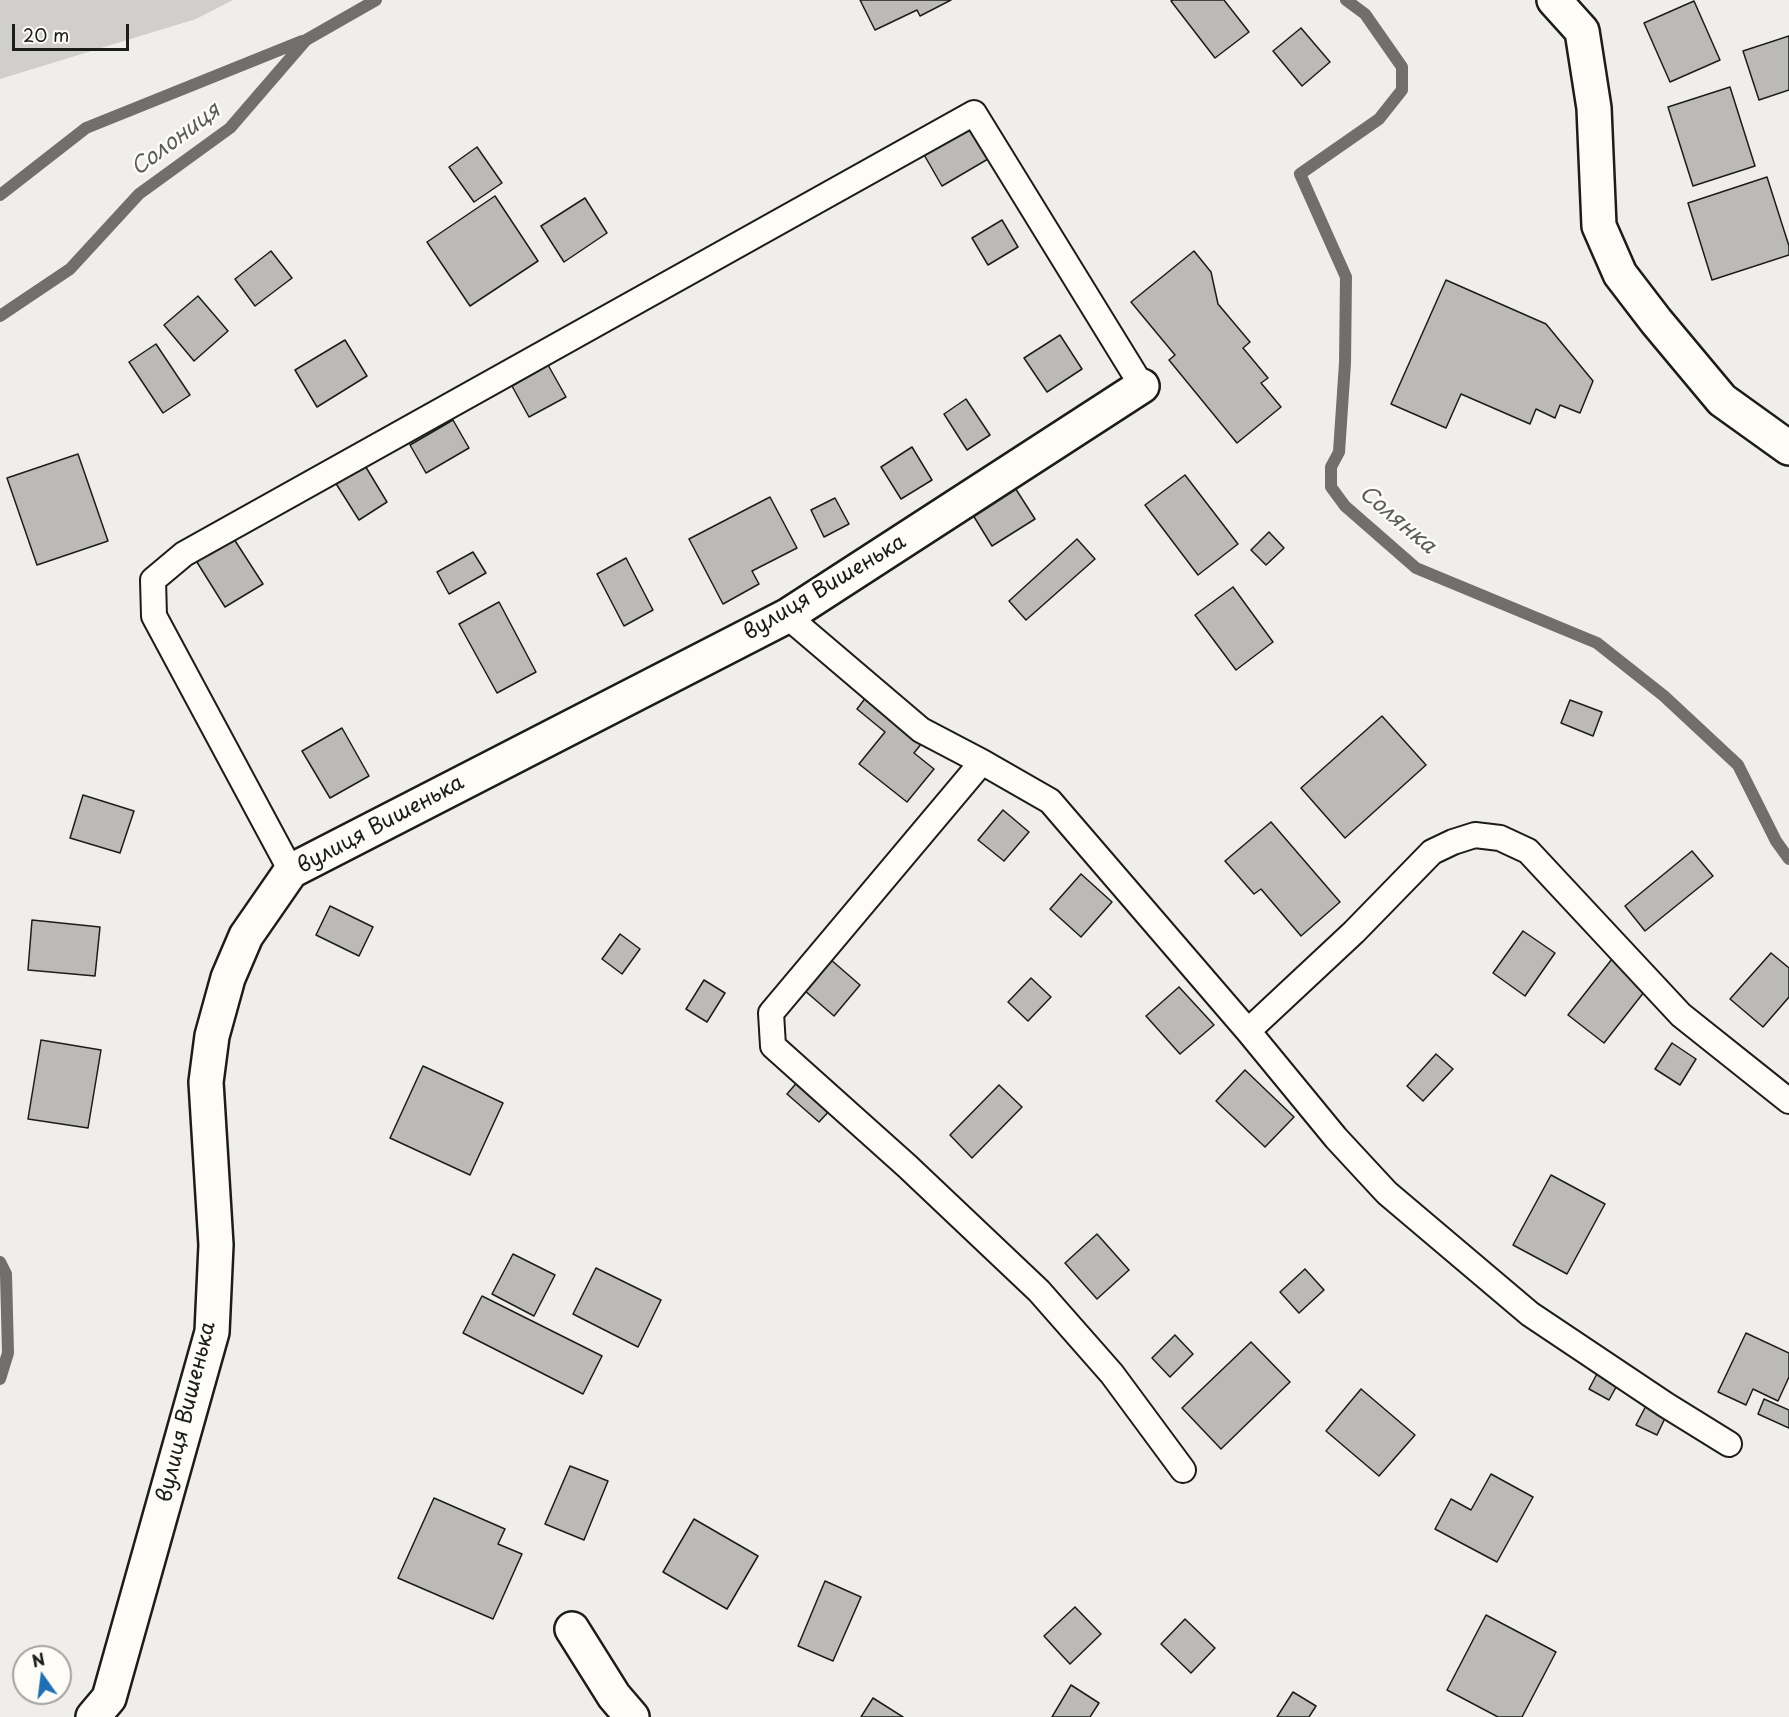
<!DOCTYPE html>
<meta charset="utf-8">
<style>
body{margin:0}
#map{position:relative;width:1789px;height:1717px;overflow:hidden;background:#f0eeea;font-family:"Playpen Sans",sans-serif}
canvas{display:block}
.north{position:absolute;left:12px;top:1645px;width:60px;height:60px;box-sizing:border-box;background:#fdfcf7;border:2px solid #a3a29f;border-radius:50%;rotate:346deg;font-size:16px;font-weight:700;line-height:24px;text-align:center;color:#1c1c1c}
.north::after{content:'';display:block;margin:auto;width:21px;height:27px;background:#1f6fb2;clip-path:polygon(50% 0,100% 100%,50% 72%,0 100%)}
.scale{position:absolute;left:12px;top:24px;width:117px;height:27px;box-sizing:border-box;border:3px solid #1c1c1c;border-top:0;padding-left:8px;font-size:18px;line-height:21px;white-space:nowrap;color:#1c1c1c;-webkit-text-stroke:4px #fdfcf7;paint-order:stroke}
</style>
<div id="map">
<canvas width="1789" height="1717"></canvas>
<div class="north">N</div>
<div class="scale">20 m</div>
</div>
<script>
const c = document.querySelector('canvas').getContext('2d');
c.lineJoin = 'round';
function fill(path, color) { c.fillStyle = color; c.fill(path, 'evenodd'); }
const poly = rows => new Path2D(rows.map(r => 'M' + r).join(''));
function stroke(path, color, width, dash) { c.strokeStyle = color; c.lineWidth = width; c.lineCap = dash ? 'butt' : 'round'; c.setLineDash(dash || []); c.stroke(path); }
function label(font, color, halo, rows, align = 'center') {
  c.font = font + ' "Playpen Sans",sans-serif'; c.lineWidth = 5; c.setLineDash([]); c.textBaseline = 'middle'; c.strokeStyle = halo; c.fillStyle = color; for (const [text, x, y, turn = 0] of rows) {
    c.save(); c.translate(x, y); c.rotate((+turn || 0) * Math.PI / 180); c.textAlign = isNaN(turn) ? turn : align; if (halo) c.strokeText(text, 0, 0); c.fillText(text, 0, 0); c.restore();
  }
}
fill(poly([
 [0,0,233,0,196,19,0,79]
]), '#d0cfcc');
stroke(poly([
 [1346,0,1365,14,1402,67,1402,90,1379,119,1300,174,1346,277,1345,363,1339,452,1331,467,1331,487,1345,506,1416,568,1597,643,1664,696,1738,765,1776,841,1789,859],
 [0,195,86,128,302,41],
 [0,316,70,269,139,194,230,128,306,40,376,0],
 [0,1262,6,1274,8,1353,0,1379]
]), '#706f6d', 12);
const building = poly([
 [860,0,951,0,920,16,917,10,875,30,860,0],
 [1173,0,1224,0,1249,32,1215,58,1171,1,1173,0],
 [1694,1,1720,60,1670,82,1644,23,1694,1],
 [1301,28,1330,62,1302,86,1273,51,1301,28],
 [1789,36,1789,90,1759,100,1743,51,1789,36],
 [1730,87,1755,166,1693,186,1668,107,1730,87],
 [968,126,988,159,942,186,923,153,968,126],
 [477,147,502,183,474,202,449,167,477,147],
 [1767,177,1789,246,1789,255,1712,280,1688,203,1767,177],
 [495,196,538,261,470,306,427,242,495,196],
 [585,198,607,233,564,262,541,226,585,198],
 [1002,220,1018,247,988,265,972,238,1002,220],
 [271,251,292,278,255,306,235,279,271,251],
 [1194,251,1211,272,1218,304,1250,342,1243,348,1268,378,1261,383,1281,407,1237,443,1169,360,1175,355,1131,302,1194,251],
 [1446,280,1546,324,1593,381,1580,413,1560,405,1555,418,1536,409,1530,424,1461,394,1446,428,1391,404,1446,280],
 [198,296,228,331,194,361,164,325,198,296],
 [1060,335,1082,369,1047,392,1024,358,1060,335],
 [345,340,367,376,317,407,295,370,345,340],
 [156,344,190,395,163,413,129,362,156,344],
 [548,365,566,397,529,417,512,386,548,365],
 [966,399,990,435,967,450,944,414,966,399],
 [453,420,469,448,426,473,410,445,453,420],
 [912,447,932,480,901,499,881,467,912,447],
 [78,454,108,541,37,565,7,478,78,454],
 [364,464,387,502,359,520,335,482,364,464],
 [1185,475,1238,544,1198,575,1145,505,1185,475],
 [1010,480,1035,519,992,546,968,507,1010,480],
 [770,497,797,548,752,571,759,584,723,604,689,539,770,497],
 [835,498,849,524,824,537,811,510,835,498],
 [1269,532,1284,548,1266,565,1251,550,1269,532],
 [232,536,263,584,225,607,195,559,232,536],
 [1077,539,1095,559,1026,620,1009,601,1077,539],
 [473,552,486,573,449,594,437,572,473,552],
 [626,558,653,610,624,626,597,574,626,558],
 [1233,587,1273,642,1236,670,1195,615,1233,587],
 [499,602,536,672,497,693,459,624,499,602],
 [870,692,926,738,914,753,934,769,907,802,859,764,885,732,857,709,870,692],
 [1570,700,1602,712,1593,736,1561,723,1570,700],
 [1382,716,1426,765,1345,838,1301,788,1382,716],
 [342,728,369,776,330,798,302,751,342,728],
 [83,795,134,811,120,853,70,838,83,795],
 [1003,810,1029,832,1004,861,978,840,1003,810],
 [1271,822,1340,902,1301,936,1261,889,1254,894,1225,861,1271,822],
 [1692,851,1713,876,1645,931,1625,906,1692,851],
 [1081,874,1112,902,1081,937,1050,909,1081,874],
 [330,906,373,927,359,956,316,935,330,906],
 [32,920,100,927,95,976,28,970,32,920],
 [1523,931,1555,953,1525,996,1493,973,1523,931],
 [620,934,640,949,622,974,602,959,620,934],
 [1771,953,1789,968,1789,997,1763,1027,1730,999,1771,953],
 [830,959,860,985,834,1016,804,990,830,959],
 [1612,959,1648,987,1604,1043,1568,1015,1612,959],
 [1031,978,1051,997,1028,1021,1008,1002,1031,978],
 [704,980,725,993,707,1022,686,1009,704,980],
 [1179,987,1214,1025,1180,1054,1146,1016,1179,987],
 [41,1040,101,1050,88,1128,28,1119,41,1040],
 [1672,1043,1696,1059,1680,1085,1655,1069,1672,1043],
 [1436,1054,1453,1069,1423,1101,1407,1086,1436,1054],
 [423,1066,503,1103,470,1175,390,1138,423,1066],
 [1245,1070,1294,1117,1265,1147,1216,1101,1245,1070],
 [800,1079,832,1108,819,1122,787,1094,800,1079],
 [999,1085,1022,1107,972,1158,950,1135,999,1085],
 [1551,1175,1605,1204,1567,1274,1513,1245,1551,1175],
 [1097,1234,1129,1270,1097,1299,1065,1263,1097,1234],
 [513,1254,555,1275,534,1316,492,1294,513,1254],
 [596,1268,661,1300,638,1347,573,1314,596,1268],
 [1305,1269,1324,1290,1299,1313,1280,1292,1305,1269],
 [482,1296,602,1356,583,1394,463,1333,482,1296],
 [1746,1333,1789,1353,1789,1377,1778,1401,1753,1389,1746,1405,1718,1392,1746,1333],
 [1175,1335,1193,1354,1170,1377,1152,1358,1175,1335],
 [1251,1342,1290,1382,1221,1449,1182,1408,1251,1342],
 [1600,1368,1620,1380,1609,1400,1589,1389,1600,1368],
 [1361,1389,1415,1435,1379,1476,1326,1431,1361,1389],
 [1764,1399,1789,1410,1789,1428,1758,1414,1764,1399],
 [1648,1402,1668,1412,1657,1435,1636,1425,1648,1402],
 [570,1466,608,1481,584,1540,545,1524,570,1466],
 [1491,1474,1533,1497,1497,1562,1435,1529,1451,1499,1471,1510,1491,1474],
 [434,1498,505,1529,498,1544,522,1554,493,1619,398,1578,434,1498],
 [694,1519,758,1556,727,1609,663,1572,694,1519],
 [825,1581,861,1597,833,1661,798,1646,825,1581],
 [1075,1607,1101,1634,1070,1664,1044,1636,1075,1607],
 [1486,1615,1556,1652,1522,1717,1498,1717,1447,1690,1486,1615],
 [1185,1619,1215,1648,1191,1673,1161,1644,1185,1619],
 [1071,1685,1099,1703,1090,1717,1052,1717,1071,1685],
 [1293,1692,1316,1706,1309,1717,1277,1717,1293,1692],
 [873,1698,903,1717,861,1717,873,1698]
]);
fill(building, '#bbbab6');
stroke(building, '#1c1c1c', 1.5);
const service = poly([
 [787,616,921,730,982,762,1050,801,1248,1031,1336,1138,1387,1193,1530,1314,1666,1405,1729,1444],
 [982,762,771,1013,773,1046,907,1166,1039,1291,1112,1374,1183,1470],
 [291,871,154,616,153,580,184,554,974,113,1142,386],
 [1248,1031,1354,932,1432,852,1453,842,1475,835,1500,838,1528,851,1681,1015,1789,1101]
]);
const minor = poly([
 [1554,0,1582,31,1594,108,1599,226,1620,274,1656,321,1722,400,1789,448],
 [572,1629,614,1696,632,1717],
 [93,1717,109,1698,212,1332,216,1245,206,1082,212,1036,228,978,246,936,291,871,787,616,1142,386]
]);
stroke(service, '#1c1c1c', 28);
stroke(minor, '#1c1c1c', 38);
stroke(service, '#fdfcf7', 24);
stroke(minor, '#fdfcf7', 33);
label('21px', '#1c1c1c', '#fdfcf7', [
 ["вулиця Вишенька",825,588,-31],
 ["вулиця Вишенька",381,825,-28],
 ["вулиця Вишенька",187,1412,-76]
]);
label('italic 22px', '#5b5b59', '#fdfcf7', [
 ["Солониця",176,140,-37],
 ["Солянка",1397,520,40]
]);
</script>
